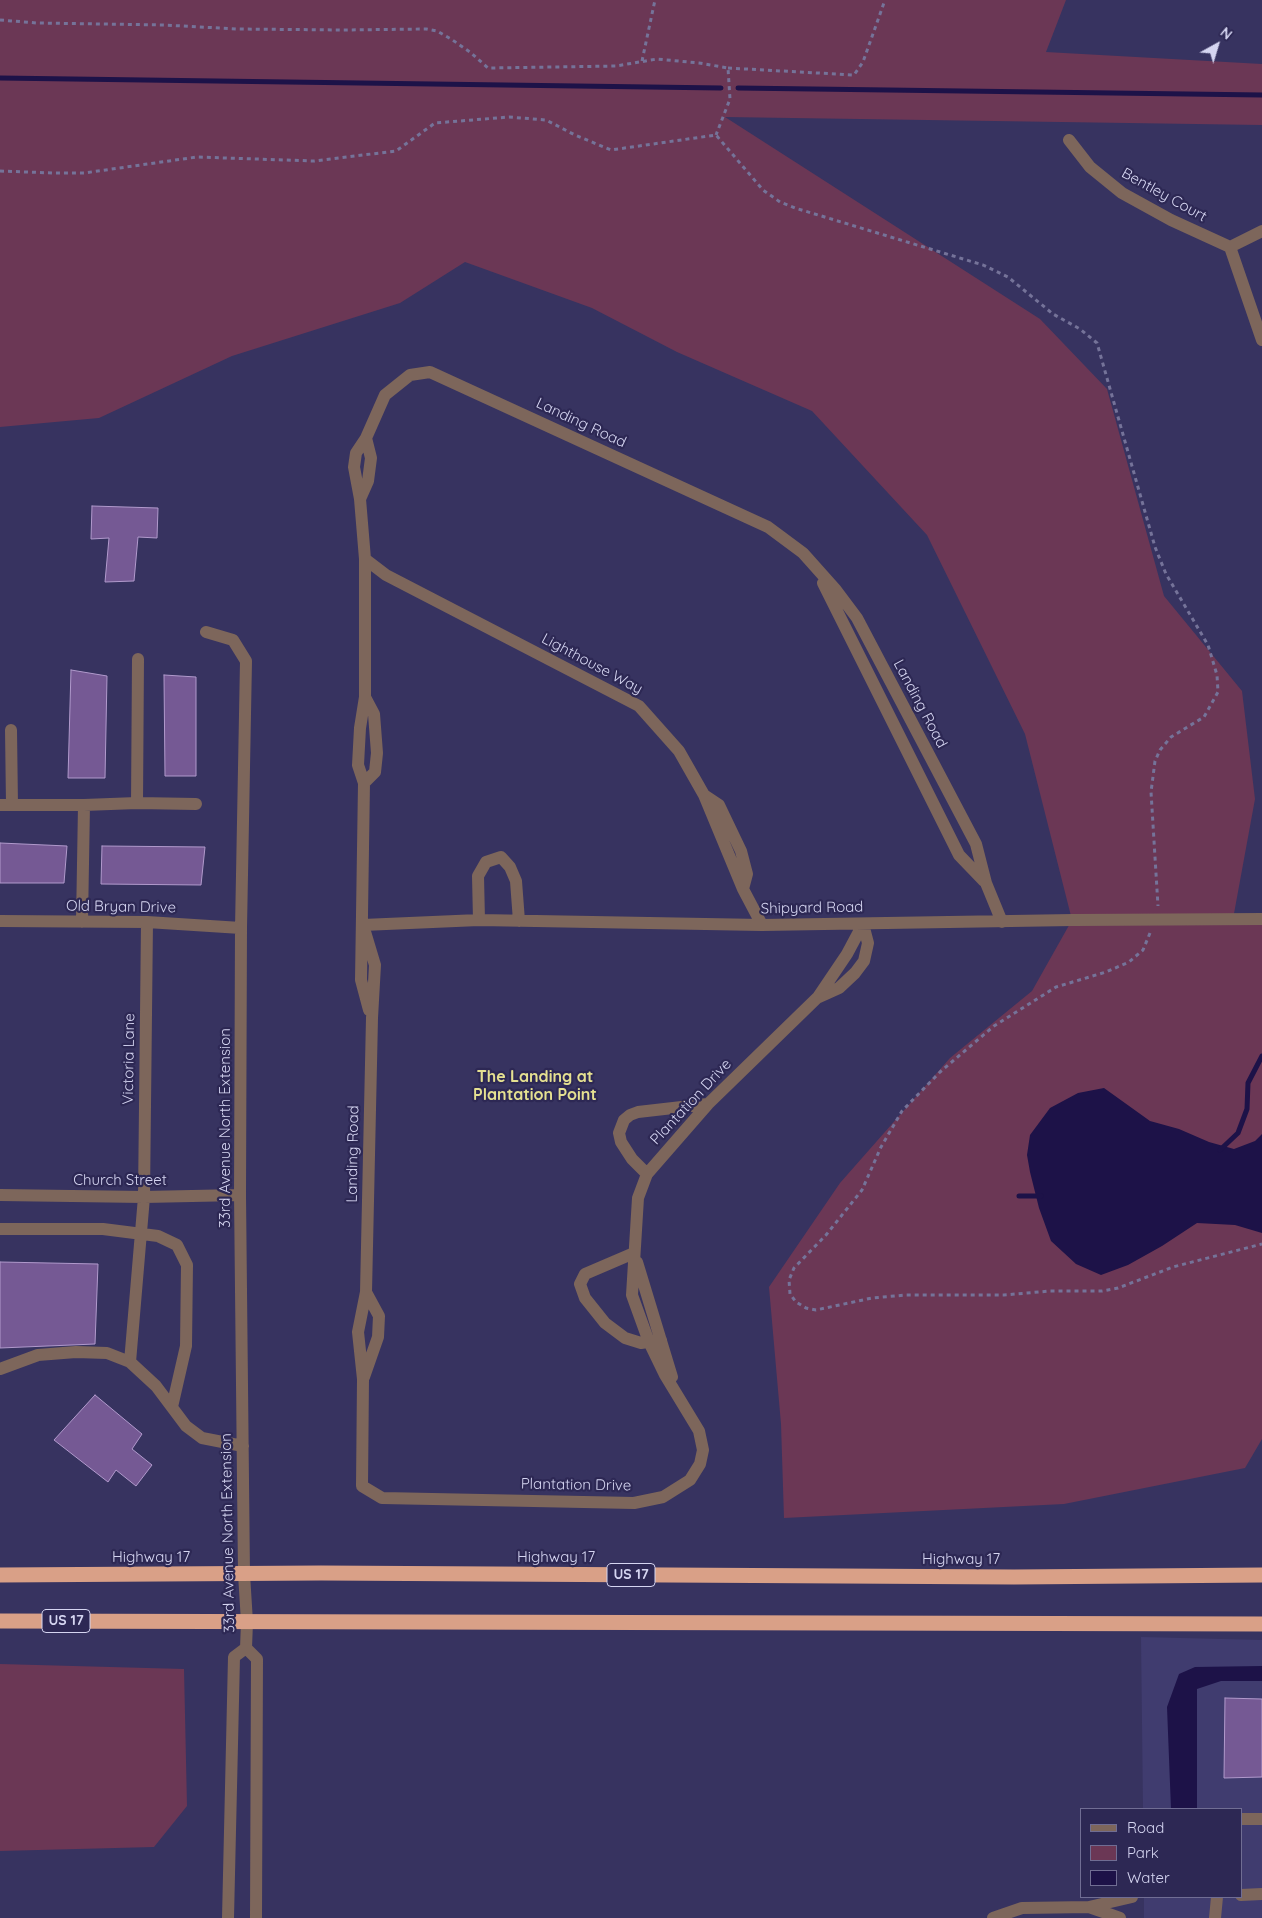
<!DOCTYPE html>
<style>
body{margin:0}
#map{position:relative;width:1262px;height:1918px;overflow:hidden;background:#373360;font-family:Quicksand,sans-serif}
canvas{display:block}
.legend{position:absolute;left:1080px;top:1808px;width:162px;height:90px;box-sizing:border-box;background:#2d2854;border:1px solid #706d93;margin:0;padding:6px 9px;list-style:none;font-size:15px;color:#d5d5f1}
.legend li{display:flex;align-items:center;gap:10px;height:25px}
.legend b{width:25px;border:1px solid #706d93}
.north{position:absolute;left:1192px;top:20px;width:50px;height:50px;-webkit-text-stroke:4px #2d2854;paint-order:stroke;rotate:39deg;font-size:14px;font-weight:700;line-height:20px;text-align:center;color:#d5d5f1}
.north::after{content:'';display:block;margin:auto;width:18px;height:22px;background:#d5d5f1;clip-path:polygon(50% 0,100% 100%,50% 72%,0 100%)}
</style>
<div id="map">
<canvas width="1262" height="1918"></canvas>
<ul class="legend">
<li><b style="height:6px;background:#7d665b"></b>Road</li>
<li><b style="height:14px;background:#6b3755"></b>Park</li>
<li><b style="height:14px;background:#1d1248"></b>Water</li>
</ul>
<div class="north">N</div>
</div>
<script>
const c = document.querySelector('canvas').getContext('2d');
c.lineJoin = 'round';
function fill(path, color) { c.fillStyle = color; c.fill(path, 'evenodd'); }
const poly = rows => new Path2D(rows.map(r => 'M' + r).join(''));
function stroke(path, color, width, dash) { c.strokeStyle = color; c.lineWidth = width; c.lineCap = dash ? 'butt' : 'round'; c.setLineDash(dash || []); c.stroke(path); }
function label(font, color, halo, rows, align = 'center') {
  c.font = font + ' Quicksand,sans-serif'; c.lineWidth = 4.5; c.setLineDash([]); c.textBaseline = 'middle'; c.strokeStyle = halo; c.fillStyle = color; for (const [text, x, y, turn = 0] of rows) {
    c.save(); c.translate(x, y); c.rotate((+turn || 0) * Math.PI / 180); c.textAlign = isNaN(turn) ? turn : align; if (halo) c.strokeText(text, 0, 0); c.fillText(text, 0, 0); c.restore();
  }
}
fill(poly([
 [1141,1637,1262,1640,1262,1918,1144,1918,1144,1897,1241,1897,1241,1809,1143,1809]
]), '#403c6f');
fill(poly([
 [0,0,1066,0,1046,52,1262,64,1262,125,725,117,1040,319,1107,389,1164,596,1242,691,1255,799,1233,919,1262,920,1262,1439,1245,1468,1064,1504,784,1518,781,1424,769,1287,840,1183,950,1058,1032,991,1072,920,1025,734,927,535,812,411,677,352,592,308,465,262,400,303,232,356,99,418,0,427],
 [0,1664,184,1669,187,1806,154,1847,0,1851]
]), '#6b3755');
fill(poly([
 [1104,1088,1150,1121,1179,1129,1209,1142,1234,1149,1255,1141,1262,1134,1262,1233,1235,1225,1197,1223,1162,1246,1128,1265,1101,1275,1076,1264,1051,1241,1039,1208,1030,1172,1027,1155,1030,1135,1050,1108,1078,1093],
 [1262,1666,1262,1681,1221,1681,1197,1689,1197,1809,1171,1809,1167,1707,1179,1674,1195,1667]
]), '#1d1248');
stroke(poly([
 [0,78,721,88],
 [738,88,1262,95],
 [1220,1150,1238,1133,1247,1109,1248,1083,1262,1056],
 [1019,1196,1041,1196]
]), '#1d1248', 5);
const building = poly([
 [92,506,158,508,157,538,138,537,134,581,105,582,109,538,91,539,92,506],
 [71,670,107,676,105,778,68,778,71,670],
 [164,675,196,677,196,776,165,776,164,675],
 [0,843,67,846,64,883,0,883,0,843],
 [102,846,205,847,201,885,101,884,102,846],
 [0,1262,98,1264,95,1344,0,1348,0,1262],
 [95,1395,142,1434,132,1449,152,1465,136,1486,116,1470,108,1482,54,1440,95,1395],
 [1225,1698,1262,1699,1262,1777,1224,1778,1225,1698]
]);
fill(building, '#755994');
stroke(building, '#b19acc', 1);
stroke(poly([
 [0,20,37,23,164,25,237,29,344,30,426,29,437,31,451,39,470,52,488,68,616,66,657,59,699,63,728,68,730,99,716,135],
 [642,61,655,0],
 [728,68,854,75,863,62,885,0],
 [0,171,53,173,84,173,197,157,314,161,396,151,435,123,509,117,546,120,575,135,611,150,716,135,763,190,780,202,795,208,983,265,1008,277,1053,314,1080,329,1097,343,1155,547,1166,574,1208,645,1217,675,1218,692,1204,717,1171,737,1160,750,1155,761,1151,792,1158,906],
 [1150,933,1143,950,1129,962,1106,972,1056,987,994,1026,940,1072,902,1111,881,1147,862,1190,826,1235,794,1268,789,1280,790,1294,796,1302,806,1308,816,1310,872,1298,906,1295,1004,1295,1050,1291,1102,1291,1118,1288,1173,1267,1262,1244]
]), '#757399', 3, [4, 4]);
stroke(poly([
 [1069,140,1090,167,1122,193,1171,220,1230,247,1262,231],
 [1230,247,1262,340],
 [360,499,368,481,371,458,366,438],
 [365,559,386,575,639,706,679,751,704,795,743,889,762,925],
 [823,583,959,855,984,881],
 [206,632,233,640,246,661,241,928,240,1195,244,1574,247,1622,246,1648,257,1659,256,1918],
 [11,730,12,805],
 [364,783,375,772,377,753,374,714,365,697],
 [704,795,719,805,741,851,747,874,743,889],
 [137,803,196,804],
 [0,805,84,805,82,922],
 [84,805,137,803,138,659],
 [479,920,478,876,486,862,501,857,510,867,516,881,519,921],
 [0,921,147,922,241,928],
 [363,925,375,965,372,1018,366,1292,358,1332,363,1379,362,1486,382,1498,634,1503,663,1497,690,1480,700,1464,703,1450,699,1431,665,1375,649,1342,632,1295,638,1198,647,1174,708,1104,818,997,847,954,863,924],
 [363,925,479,920,762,925,1073,920,1262,919],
 [819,997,839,988,855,973,864,961,868,943,863,924],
 [369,1010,361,980,364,783,358,765,360,728,365,697,365,559,360,499,354,467,356,453,366,438,385,395,410,375,430,372,768,527,803,553,836,590,857,618,976,844,986,883,1002,922],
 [647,1174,632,1159,621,1142,619,1133,624,1120,630,1115,638,1112,708,1104],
 [0,1195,144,1197,240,1195],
 [0,1229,103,1229,158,1236,177,1245,187,1265,186,1346,172,1407],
 [634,1253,585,1274,580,1284,585,1298,605,1323,625,1338,641,1343,661,1340],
 [637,1262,672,1377],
 [130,1362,144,1197,147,922],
 [0,1369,38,1355,76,1352,107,1353,130,1362,156,1386,186,1426,202,1438,243,1446],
 [364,1377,378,1337,379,1316,366,1292],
 [1241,1819,1262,1819],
 [1241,1895,1262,1894],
 [1089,1907,1120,1918],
 [228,1918,234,1657,246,1648],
 [993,1918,1022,1908,1089,1907,1132,1897],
 [1215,1918,1217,1897]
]), '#7d665b', 12);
stroke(poly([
 [0,1575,321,1573,1014,1577,1262,1575],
 [0,1621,1262,1624]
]), '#d9a087', 15);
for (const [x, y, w] of [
 [631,1575,48],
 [66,1621,48]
]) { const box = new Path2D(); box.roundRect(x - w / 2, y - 11.5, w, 23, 4); c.fillStyle = '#2d2854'; c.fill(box); stroke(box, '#d5d5f1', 1); }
label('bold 14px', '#d5d5f1', null, [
 ["US 17",631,1575],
 ["US 17",66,1621]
]);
label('15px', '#d5d5f1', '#2d2854', [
 ["Bentley Court",1164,195,29],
 ["Landing Road",581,423,25],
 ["Lighthouse Way",592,664,28],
 ["Landing Road",920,704,62],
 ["Old Bryan Drive",121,907,1],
 ["Shipyard Road",812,908,-1],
 ["Victoria Lane",129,1059,-89],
 ["Plantation Drive",691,1102,-47],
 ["33rd Avenue North Extension",225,1128,-90],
 ["Landing Road",353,1154,-89],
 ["Church Street",120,1180],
 ["Plantation Drive",576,1485,1],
 ["33rd Avenue North Extension",228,1533,-91],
 ["Highway 17",151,1557],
 ["Highway 17",556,1557],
 ["Highway 17",961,1559]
]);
label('bold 16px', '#e5e091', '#2d2854', [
 ["The Landing at",535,1077],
 ["Plantation Point",535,1095]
]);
</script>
